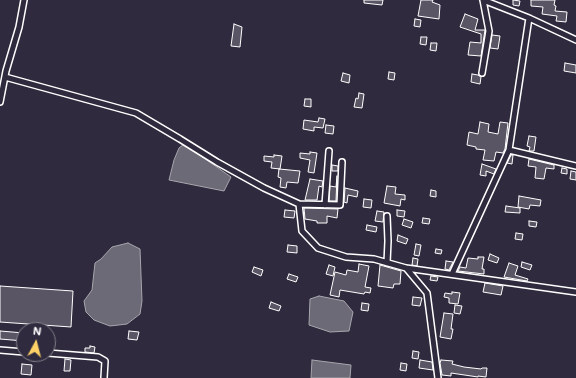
<!DOCTYPE html>
<style>
body{margin:0}
#map{position:relative;width:576px;height:378px;overflow:hidden;background:#2f2a3d;font-family:Mali,sans-serif}
canvas{display:block}
.north{position:absolute;left:16px;top:322px;width:40px;height:40px;box-sizing:border-box;background:#2f2a3d;border:1px solid #827f8b;border-radius:50%;rotate:7deg;font-size:11px;font-weight:700;line-height:16px;text-align:center;color:#fff}
.north::after{content:'';display:block;margin:auto;width:14px;height:18px;background:#ffd166;clip-path:polygon(50% 0,100% 100%,50% 72%,0 100%)}
</style>
<div id="map">
<canvas width="576" height="378"></canvas>
<div class="north">N</div>
</div>
<script>
const c = document.querySelector('canvas').getContext('2d');
c.lineJoin = 'round';
function fill(path, color) { c.fillStyle = color; c.fill(path, 'evenodd'); }
const poly = rows => new Path2D(rows.map(r => 'M' + r).join(''));
function stroke(path, color, width, dash) { c.strokeStyle = color; c.lineWidth = width; c.lineCap = dash ? 'butt' : 'round'; c.setLineDash(dash || []); c.stroke(path); }
const water = poly([
 [184,144,231,177,224,191,169,180,174,160,179,148,184,144],
 [128,243,140,249,142,301,140,314,127,324,110,326,94,320,86,312,84,301,92,290,95,263,101,259,112,247,128,243],
 [319,296,344,301,353,312,349,331,330,332,309,325,310,299,319,296],
 [312,360,351,365,350,378,311,378,312,360]
]);
fill(water, '#6d6a77');
stroke(water, '#a7a6ad', 1);
const building = poly([
 [364,0,383,0,382,5,364,3,364,0],
 [421,0,433,0,432,2,440,5,439,19,418,16,421,0],
 [513,0,520,1,519,6,513,5,513,0],
 [531,0,555,0,554,5,556,6,555,11,567,12,566,22,556,21,557,16,542,14,543,7,531,6,531,0],
 [465,14,478,19,475,30,485,30,481,56,468,55,470,42,481,43,481,34,460,27,465,14],
 [415,19,421,20,420,27,414,26,415,19],
 [234,24,242,27,240,47,231,46,234,24],
 [492,35,500,36,498,49,490,48,492,35],
 [421,37,427,37,426,45,420,44,421,37],
 [431,43,437,43,436,51,430,50,431,43],
 [565,63,576,65,576,73,564,71,565,63],
 [389,72,395,73,394,80,388,79,389,72],
 [343,73,350,75,349,83,341,81,343,73],
 [472,74,478,75,481,77,480,84,471,82,472,74],
 [359,93,364,94,362,108,354,107,356,98,358,99,359,93],
 [305,99,311,99,311,107,304,106,305,99],
 [319,118,325,119,323,128,314,127,314,131,303,129,304,120,318,122,319,118],
 [480,122,489,124,488,132,498,134,500,122,508,123,505,149,503,153,496,152,494,161,483,160,485,150,476,149,476,147,467,145,469,132,478,134,480,122],
 [326,125,334,126,333,134,325,133,326,125],
 [529,136,536,137,534,151,529,151,530,147,527,146,529,136],
 [310,152,317,153,314,173,308,172,310,160,300,158,300,153,310,154,310,152],
 [274,155,282,156,280,169,271,168,272,162,264,161,264,156,274,157,274,155],
 [511,155,513,155,512,164,507,163,511,155],
 [529,159,554,165,554,169,546,168,544,179,535,178,536,167,528,166,529,159],
 [482,164,496,169,494,174,486,171,486,176,480,175,482,164],
 [332,165,338,166,338,171,332,171,332,165],
 [562,168,567,169,567,174,561,173,562,168],
 [279,169,300,171,298,183,287,182,286,188,280,187,281,178,278,177,279,169],
 [571,171,576,172,576,180,570,179,571,171],
 [337,176,336,201,329,201,330,186,336,187,337,176],
 [310,179,323,181,322,187,319,186,317,200,305,200,310,179],
 [387,186,396,187,395,194,405,195,405,200,401,199,400,206,384,203,387,186],
 [345,188,358,191,357,197,348,195,347,203,344,202,345,188],
 [431,190,436,191,436,197,430,196,431,190],
 [519,196,541,200,540,206,530,205,529,209,518,207,519,196],
 [364,199,372,200,371,208,363,207,364,199],
 [506,206,520,208,520,213,505,212,506,206],
 [304,208,338,209,337,218,327,216,327,223,317,223,317,221,305,219,304,208],
 [285,210,295,211,294,218,284,217,285,210],
 [397,210,405,211,404,217,397,216,397,210],
 [377,211,384,212,383,222,375,221,377,211],
 [423,218,430,219,429,224,422,223,423,218],
 [404,219,413,222,411,228,402,225,404,219],
 [529,221,537,222,536,227,529,226,529,221],
 [367,225,377,227,376,232,366,230,367,225],
 [516,233,523,234,522,240,515,239,516,233],
 [398,235,408,239,406,244,397,241,398,235],
 [416,244,421,245,419,256,414,255,416,244],
 [288,245,297,246,297,253,287,252,288,245],
 [436,249,442,250,441,254,435,253,436,249],
 [490,254,499,258,497,263,488,260,490,254],
 [478,257,484,257,482,269,484,269,484,274,458,271,460,267,466,268,468,258,478,259,478,257],
 [413,258,418,259,417,266,412,265,413,258],
 [446,261,453,262,449,270,445,269,446,261],
 [522,262,532,265,530,270,521,267,522,262],
 [509,263,518,266,515,275,528,279,527,281,504,277,509,263],
 [359,264,369,266,365,287,371,288,370,293,365,292,364,294,340,290,339,297,330,295,335,272,346,275,347,270,358,272,359,264],
 [329,265,335,267,333,276,326,274,329,265],
 [380,265,401,271,400,284,394,284,393,288,378,286,380,265],
 [254,267,263,270,261,276,252,272,254,267],
 [289,274,298,277,296,282,287,279,289,274],
 [431,276,438,277,437,281,430,280,431,276],
 [485,283,503,286,501,295,483,292,485,283],
 [0,286,73,291,71,327,0,322,0,286],
 [452,292,460,293,458,304,449,303,449,298,444,297,445,293,452,294,452,292],
 [413,297,422,298,420,306,412,305,413,297],
 [271,302,281,306,279,311,269,308,271,302],
 [362,303,369,304,368,311,361,310,362,303],
 [455,305,462,306,460,314,454,313,455,305],
 [444,313,453,314,451,329,453,329,451,339,440,337,444,313],
 [0,331,24,333,24,341,0,339,0,331],
 [129,331,139,332,137,340,128,339,129,331],
 [90,346,95,347,94,353,85,352,85,348,90,348,90,346],
 [413,351,419,352,418,359,412,358,413,351],
 [65,359,71,360,70,371,64,371,65,359],
 [420,360,432,362,433,370,419,368,420,360],
 [441,360,453,361,452,364,464,367,481,369,482,368,487,368,486,377,478,376,478,377,451,373,451,376,442,375,440,363,441,360],
 [401,363,407,364,406,371,400,370,401,363],
 [22,364,32,365,31,375,21,374,22,364]
]);
fill(building, '#595564');
stroke(building, '#fff', 1);
const street = poly([
 [483,0,529,18,576,40],
 [482,73,489,31,483,0],
 [5,77,136,113,180,139,217,162,264,188,299,204,302,231,318,248,346,257,374,259,406,268,427,293,438,378],
 [0,102,6,71,19,27,24,0],
 [509,150,576,166],
 [299,204,340,205,342,162],
 [325,205,329,151],
 [387,263,388,241,387,216],
 [406,268,576,292],
 [452,274,509,150,529,18],
 [0,350,24,352],
 [48,353,98,357,105,361,104,378]
]);
stroke(street, '#fff', 8);
stroke(street, '#2f2a3d', 5);
</script>
